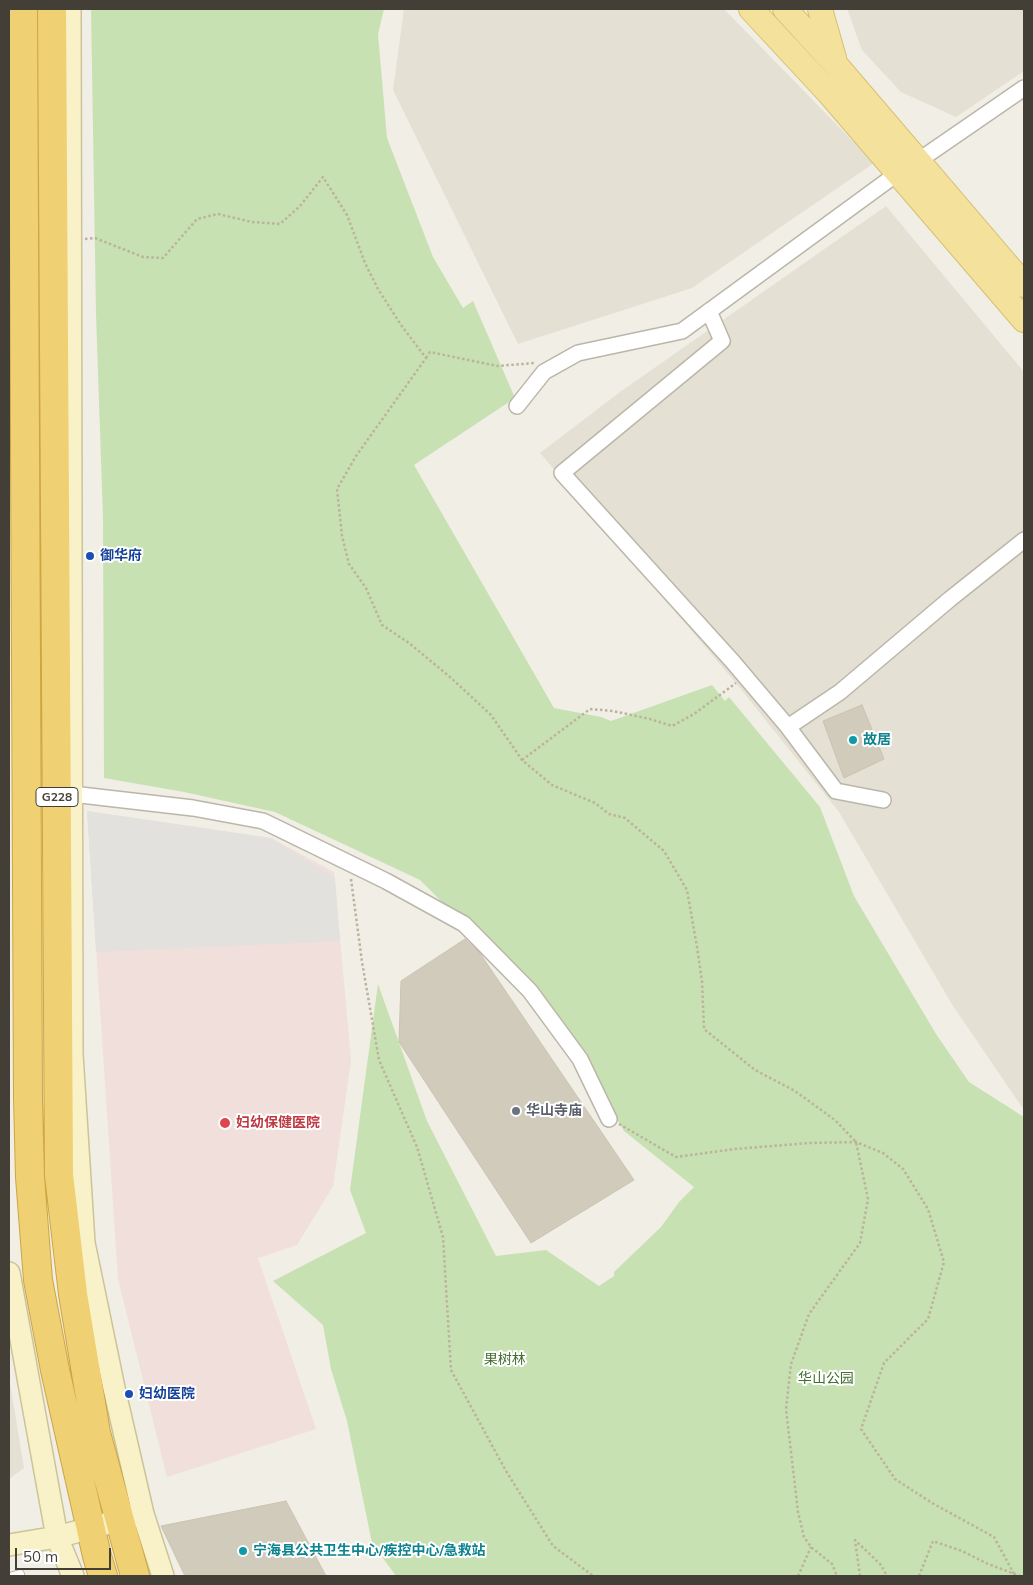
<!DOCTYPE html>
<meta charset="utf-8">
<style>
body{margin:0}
#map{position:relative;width:1033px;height:1585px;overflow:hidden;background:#f1eee6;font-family:Mulish,sans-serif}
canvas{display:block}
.frame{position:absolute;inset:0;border:10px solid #433f36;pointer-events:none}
.scale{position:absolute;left:15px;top:1548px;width:96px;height:22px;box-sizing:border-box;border:2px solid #433f36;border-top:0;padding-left:6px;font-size:15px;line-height:18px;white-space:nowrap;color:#433f36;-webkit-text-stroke:4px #fff;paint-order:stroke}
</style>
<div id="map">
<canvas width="1033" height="1585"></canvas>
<div class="frame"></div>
<div class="scale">50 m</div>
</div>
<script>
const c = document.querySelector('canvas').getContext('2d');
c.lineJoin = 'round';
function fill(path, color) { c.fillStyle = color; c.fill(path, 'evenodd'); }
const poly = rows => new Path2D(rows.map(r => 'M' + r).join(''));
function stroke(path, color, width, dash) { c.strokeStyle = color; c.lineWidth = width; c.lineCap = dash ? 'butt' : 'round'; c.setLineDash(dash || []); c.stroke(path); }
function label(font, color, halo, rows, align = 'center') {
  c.font = font + ' Mulish,"Noto Sans SC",sans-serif'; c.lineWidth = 4; c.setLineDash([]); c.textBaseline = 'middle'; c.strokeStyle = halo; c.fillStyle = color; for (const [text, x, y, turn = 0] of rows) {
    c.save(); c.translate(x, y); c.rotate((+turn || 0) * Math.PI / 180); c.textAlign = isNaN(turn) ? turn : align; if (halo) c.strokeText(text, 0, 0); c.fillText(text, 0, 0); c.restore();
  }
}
fill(poly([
 [404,9,724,9,874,163,692,288,518,344,393,90],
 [847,9,1024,9,1024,71,956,117,901,92,862,50],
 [886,206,1024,372,1024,1110,953,1006,839,812,736,683,540,453,620,392],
 [9,1377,24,1468,9,1479]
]), '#e4e0d4');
fill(poly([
 [87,811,271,838,334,872,351,1060,333,1186,297,1245,258,1258,316,1429,167,1477,118,1279]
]), '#f0dfda');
fill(poly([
 [91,9,384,9,378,34,387,138,433,257,463,308,473,301,515,398,414,465,554,708,601,717,611,721,712,685,725,701,729,697,820,807,854,896,936,1034,969,1082,1024,1117,1024,1576,396,1576,372,1543,347,1421,331,1369,323,1325,273,1281,366,1233,350,1190,378,984,427,1121,496,1256,546,1250,599,1286,614,1276,614,1272,661,1227,679,1202,694,1187,624,1131,552,1012,420,880,275,812,184,792,104,778,103,518,96,314]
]), '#c8e1b2');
fill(poly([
 [87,811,271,838,335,878,340,941,96,952]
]), '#e2e1dd');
const building = poly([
 [862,705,884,759,844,778,823,721,862,705],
 [465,939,479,952,634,1180,531,1243,399,1042,401,981,465,939],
 [286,1501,326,1576,185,1576,161,1526,286,1501]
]);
fill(building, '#d1cbbc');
stroke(building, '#cbc3b0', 1);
const lane = poly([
 [13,1576,20,1574]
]);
const street = poly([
 [709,311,722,341,562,473,733,662,788,727,836,791,883,800],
 [517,406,544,372,578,353,682,331,898,173,918,161,1024,88],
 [788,727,840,692,950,599,1024,540],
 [72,794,193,808,263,821,386,881,464,924,530,991,580,1059,609,1119]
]);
const secondary = poly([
 [70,9,72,1054,84,1243,114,1388,143,1514,163,1576],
 [9,1273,57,1537,73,1576],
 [9,1545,57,1537,135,1516]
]);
const primary = poly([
 [751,9,829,93,1024,320],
 [785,9,836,65,1024,285],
 [820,9,834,58]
]);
const highway = poly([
 [23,9,28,1098,30,1177,38,1280,55,1370,97,1556,103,1576],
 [52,9,59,1175,73,1294,96,1433,135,1576]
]);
stroke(lane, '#bbb6a9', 10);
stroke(street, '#bbb6a9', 18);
stroke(secondary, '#ccc399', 24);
stroke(primary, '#d7c06e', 26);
stroke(highway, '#cda644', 30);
stroke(poly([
 [85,239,95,238,143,257,163,258,197,219,218,214,252,222,280,224,300,206,323,177,347,215,365,263,378,289,401,325,426,358,356,456,337,489,342,536,349,564,366,588,382,625,409,643,450,677,491,715,522,760,552,785,595,803,609,814,625,818,664,851,687,890,697,947,702,981,704,1029,755,1070,795,1091,835,1120,856,1142,868,1199,860,1243,809,1314,791,1364,786,1409,798,1512,804,1537,811,1547,832,1564,837,1576],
 [426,358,430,352,497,366,535,363],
 [522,760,590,709,613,711,650,719,672,726,694,714,736,683],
 [351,879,362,962,379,1060,417,1147,443,1237,451,1370,506,1471,553,1546,593,1576],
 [619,1124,676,1157,735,1149,809,1143,856,1142,883,1153,903,1169,928,1209,944,1262,928,1319,884,1363,861,1429,895,1479,932,1503,994,1537,1014,1574],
 [798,1576,811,1547],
 [860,1576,855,1540,881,1565,887,1576],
 [919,1576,933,1541,962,1551,988,1564,1020,1576]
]), '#bbb39c', 2.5, [2.5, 2.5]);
stroke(lane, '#fff', 8);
stroke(street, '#fff', 15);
stroke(secondary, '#f9f1c8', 21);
stroke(primary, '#f4e29c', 24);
stroke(highway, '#efd073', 28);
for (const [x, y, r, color] of [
 [90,556,5,"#1a4fb4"],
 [853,740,5,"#0f9aa8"],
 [516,1111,5,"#6b7280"],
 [225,1123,6,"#e0444e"],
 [129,1394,5,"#1a4fb4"],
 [243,1551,5,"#0f9aa8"]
]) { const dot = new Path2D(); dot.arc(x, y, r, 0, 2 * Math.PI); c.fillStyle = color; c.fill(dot); stroke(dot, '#fff', 2); }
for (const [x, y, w] of [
 [57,797,42]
]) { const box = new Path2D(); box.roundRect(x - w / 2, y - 9.5, w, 19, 4); c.fillStyle = '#fff'; c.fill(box); stroke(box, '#433f36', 1); }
label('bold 12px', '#433f36', null, [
 ["G228",57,797]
]);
label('bold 14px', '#164399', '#fff', [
 ["御华府",100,556],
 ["妇幼医院",139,1394]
], 'left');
label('bold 14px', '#0d838f', '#fff', [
 ["故居",863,740],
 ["宁海县公共卫生中心/疾控中心/急救站",253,1551]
], 'left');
label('bold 14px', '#5b616d', '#fff', [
 ["华山寺庙",526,1111]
], 'left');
label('bold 14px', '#be3a42', '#fff', [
 ["妇幼保健医院",236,1123]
], 'left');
label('14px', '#426e2f', '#fff', [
 ["果树林",505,1360],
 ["华山公园",826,1379]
]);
</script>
